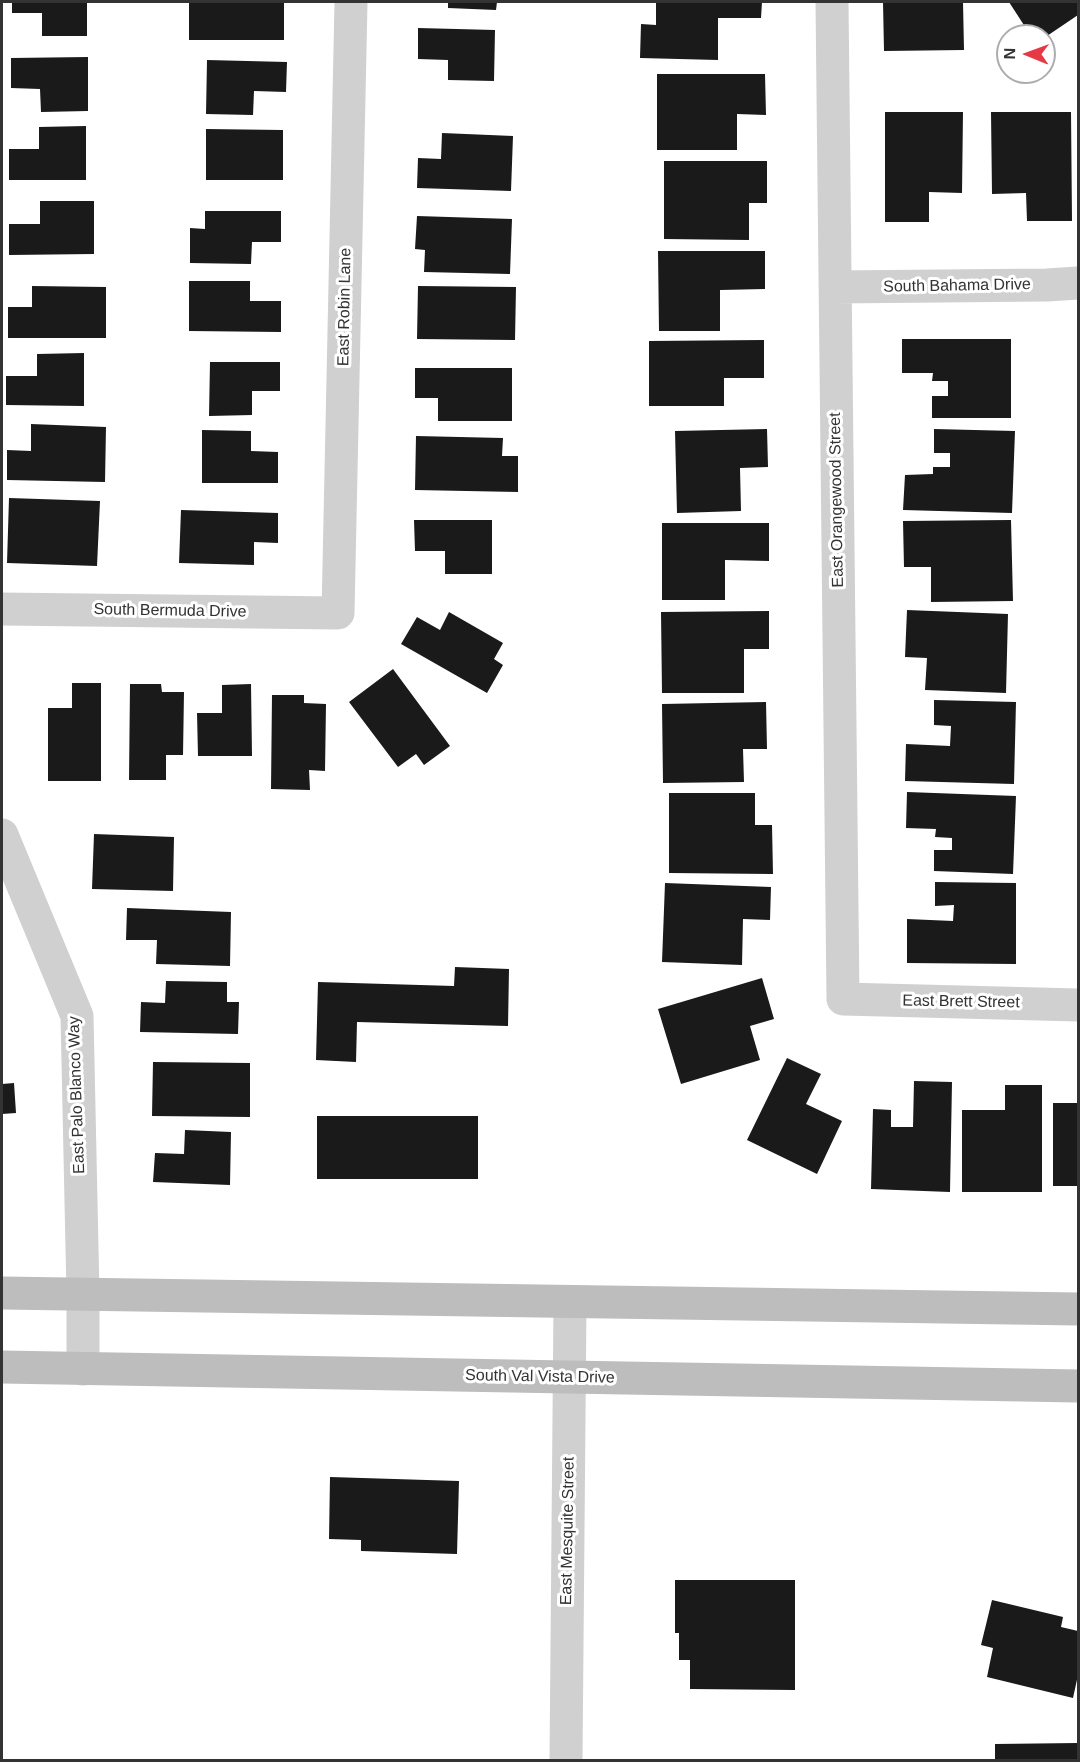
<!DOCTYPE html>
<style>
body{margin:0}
#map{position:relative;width:1080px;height:1762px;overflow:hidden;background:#fff;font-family:Arial,sans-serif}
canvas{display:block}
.frame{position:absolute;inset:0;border:3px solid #333;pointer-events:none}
.north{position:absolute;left:996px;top:24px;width:60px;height:60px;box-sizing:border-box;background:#fff;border:2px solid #adadad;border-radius:50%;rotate:271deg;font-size:16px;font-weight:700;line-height:24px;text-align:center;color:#333}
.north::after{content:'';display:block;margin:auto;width:21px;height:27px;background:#e63946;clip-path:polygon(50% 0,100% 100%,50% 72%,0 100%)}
</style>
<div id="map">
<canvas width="1080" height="1762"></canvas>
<div class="frame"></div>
<div class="north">N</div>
</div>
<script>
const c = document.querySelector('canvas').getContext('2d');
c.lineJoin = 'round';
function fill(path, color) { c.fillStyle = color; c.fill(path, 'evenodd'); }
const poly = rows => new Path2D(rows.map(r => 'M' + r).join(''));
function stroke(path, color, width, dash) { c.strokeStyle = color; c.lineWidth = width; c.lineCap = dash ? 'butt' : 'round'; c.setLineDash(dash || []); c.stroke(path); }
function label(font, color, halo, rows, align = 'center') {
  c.font = font + ' Arial,sans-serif'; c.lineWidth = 6; c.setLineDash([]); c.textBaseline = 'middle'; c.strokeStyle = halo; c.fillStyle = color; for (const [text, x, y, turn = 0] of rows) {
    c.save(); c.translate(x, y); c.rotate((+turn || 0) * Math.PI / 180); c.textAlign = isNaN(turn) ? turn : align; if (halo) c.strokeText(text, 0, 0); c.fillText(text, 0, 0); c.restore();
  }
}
fill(poly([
 [12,2,87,2,87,36,42,36,42,13,12,13],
 [189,2,284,2,284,40,189,40],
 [448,2,497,2,496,10,448,8],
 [656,2,762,2,761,18,718,18,718,60,640,58,641,24,656,25],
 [883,2,963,2,964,50,884,51],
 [1009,2,1078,2,1078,15,1044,38,1044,36,1031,36],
 [418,28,495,30,494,81,448,80,448,60,418,59],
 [88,57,88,111,41,112,40,89,11,88,11,58],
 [207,60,287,62,286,92,254,91,253,115,206,114],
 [657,74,765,74,766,115,737,114,737,150,657,150],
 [885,112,963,112,962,193,929,192,929,222,885,222],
 [991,112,1071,112,1072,221,1027,221,1026,193,992,194],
 [86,126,86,180,9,180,9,149,39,149,39,127],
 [206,129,283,130,283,180,206,180],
 [442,133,513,136,511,191,417,188,418,158,441,159],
 [664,161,767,161,767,203,749,203,749,240,664,239],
 [40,201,94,201,94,254,9,255,9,224,40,224],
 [205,211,281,211,281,242,252,242,251,264,190,263,190,228,205,229],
 [417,216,512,219,510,274,424,272,425,250,415,249],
 [658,251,765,251,765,289,720,290,720,331,659,331],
 [189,281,250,281,250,301,281,301,281,332,189,331],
 [32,286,106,287,106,338,8,338,8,307,32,307],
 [418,286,516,287,515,340,417,339],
 [902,339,1011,339,1011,418,932,418,932,396,948,396,948,381,932,381,933,373,902,373],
 [764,340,764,378,724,378,724,406,649,406,649,341],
 [84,353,84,406,6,405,6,376,37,376,37,354],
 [210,362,280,362,280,391,252,391,252,415,209,416],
 [415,368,512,368,512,421,438,421,438,398,415,398],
 [31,424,106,427,105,482,7,480,7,450,31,451],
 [767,429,768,467,740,468,741,511,677,513,675,431],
 [934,429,1015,431,1012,513,903,510,905,475,933,474,933,467,950,467,950,453,934,453],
 [202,430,251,431,251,451,278,452,278,483,202,483],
 [416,436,503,438,502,456,518,456,518,492,415,490],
 [9,498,100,501,97,566,7,563],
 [181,510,278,513,278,543,254,542,254,565,179,563],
 [414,520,492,520,492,574,445,574,445,551,415,551],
 [1011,520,1013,601,931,602,931,567,904,567,903,521],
 [662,523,769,523,769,561,725,560,725,600,662,600],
 [907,610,1008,614,1006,693,925,690,927,658,905,657],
 [769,611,769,649,744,649,744,693,662,693,661,612],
 [449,612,503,643,494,659,503,665,487,693,401,644,417,617,440,630],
 [393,669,450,746,424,765,416,754,398,767,349,702],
 [72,683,101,683,101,781,48,781,48,708,72,708],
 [130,684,161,684,162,692,184,692,183,755,166,755,166,780,129,780],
 [251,684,252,756,198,756,197,713,222,713,222,685],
 [272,695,304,695,304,703,326,704,325,771,309,770,310,790,271,789],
 [934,700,1016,702,1014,784,905,781,906,744,950,746,951,726,934,725],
 [766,702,767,749,743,749,744,782,663,783,662,704],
 [907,792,1016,796,1013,874,934,871,934,850,952,850,952,838,935,837,936,829,906,828],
 [669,793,755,793,755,825,772,825,773,874,669,873],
 [94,834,174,837,173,891,92,889],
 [935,882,1016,883,1016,964,907,963,907,919,953,921,954,905,935,906],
 [665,883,771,887,770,920,743,919,742,965,662,962],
 [127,908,231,912,230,966,156,964,157,940,126,940],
 [455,967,509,969,508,1026,357,1022,356,1062,316,1060,318,982,454,986],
 [762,978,774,1019,750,1026,760,1060,681,1084,658,1009],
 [166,981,227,982,227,1002,239,1002,238,1034,140,1032,141,1002,165,1003],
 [787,1058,821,1074,806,1104,842,1121,817,1174,747,1140],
 [153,1062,250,1063,250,1117,152,1116],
 [914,1081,952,1082,950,1192,871,1189,873,1109,891,1110,891,1127,913,1127],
 [14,1083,16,1113,2,1114,2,1084],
 [1005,1085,1042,1085,1042,1192,962,1192,962,1110,1005,1110],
 [1053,1103,1078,1103,1078,1186,1053,1186],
 [317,1116,478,1116,478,1179,317,1179],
 [185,1130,231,1132,230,1185,153,1182,155,1153,184,1154],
 [330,1477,459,1481,457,1554,361,1551,361,1540,329,1539],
 [675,1580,795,1580,795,1690,690,1689,690,1660,679,1660,679,1633,675,1633],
 [992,1600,1063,1617,1061,1627,1078,1631,1078,1675,1073,1698,987,1677,993,1648,981,1645],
 [1078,1743,1078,1760,995,1760,995,1744]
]), '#1a1a1a');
stroke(poly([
 [832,2,843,999,1078,1005],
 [835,287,1047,285,1078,283],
 [2,609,338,613,351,2],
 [2,835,77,1016,83,1294,83,1369],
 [566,1760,570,1302]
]), '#d0d0d0', 33);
stroke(poly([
 [2,1293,1078,1309],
 [2,1367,1078,1386]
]), '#bdbdbd', 33);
label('16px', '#333', '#fff', [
 ["South Bahama Drive",957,286,-1],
 ["East Robin Lane",345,307,-89],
 ["East Orangewood Street",837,500,-91],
 ["South Bermuda Drive",170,611,1],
 ["East Brett Street",961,1002,1],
 ["East Palo Blanco Way",77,1095,-92],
 ["South Val Vista Drive",540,1377,1],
 ["East Mesquite Street",568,1531,-89]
]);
</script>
